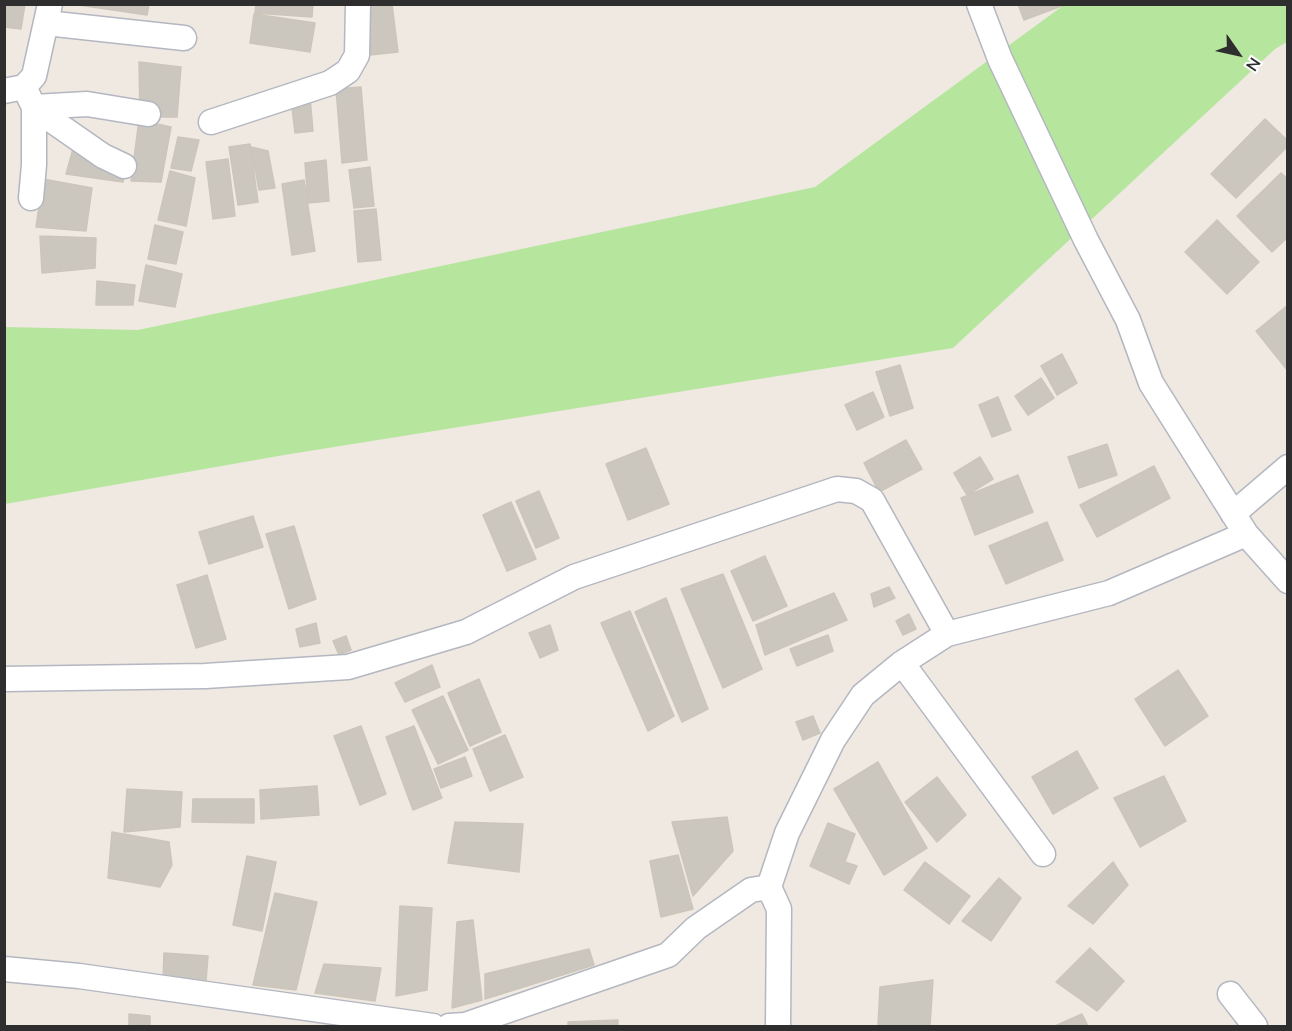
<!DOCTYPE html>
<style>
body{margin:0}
#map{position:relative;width:1292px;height:1031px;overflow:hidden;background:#efe9e1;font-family:"Nunito Sans",sans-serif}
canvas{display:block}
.frame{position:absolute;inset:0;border:6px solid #2e2e2e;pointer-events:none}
.north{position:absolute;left:1208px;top:24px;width:60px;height:60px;-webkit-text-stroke:4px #fff;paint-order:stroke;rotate:124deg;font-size:16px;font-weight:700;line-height:24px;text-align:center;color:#2e2e2e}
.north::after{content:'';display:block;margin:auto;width:21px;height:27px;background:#2e2e2e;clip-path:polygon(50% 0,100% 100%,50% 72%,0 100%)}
</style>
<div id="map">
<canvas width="1292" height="1031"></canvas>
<div class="frame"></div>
<div class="north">N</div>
</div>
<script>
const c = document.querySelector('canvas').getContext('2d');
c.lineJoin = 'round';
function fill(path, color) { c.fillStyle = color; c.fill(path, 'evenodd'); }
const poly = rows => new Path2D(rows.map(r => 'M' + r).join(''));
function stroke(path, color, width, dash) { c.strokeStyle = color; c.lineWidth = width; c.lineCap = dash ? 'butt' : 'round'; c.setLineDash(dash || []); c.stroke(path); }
fill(poly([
 [1064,5,1287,5,1287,42,1275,49,953,348,284,455,5,504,5,327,138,330,815,187]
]), '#b6e59e');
const building = poly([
 [4,4,25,4,21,29,4,27,4,4],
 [72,4,149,4,147,15,72,4],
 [256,4,313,4,312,17,255,13,256,4],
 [364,4,392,4,398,52,370,55,364,4],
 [1018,4,1067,4,1024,20,1018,4],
 [254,14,315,23,310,52,250,43,254,14],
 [139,62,181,67,177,117,140,117,139,62],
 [361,87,367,160,342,163,336,89,361,87],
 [310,98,313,131,295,133,291,100,310,98],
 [1265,119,1288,141,1288,146,1236,198,1211,174,1265,119],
 [139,120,171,127,161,182,131,181,139,120],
 [178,137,199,140,191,171,171,168,178,137],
 [250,144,258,202,238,205,229,147,250,144],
 [251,147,268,151,275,188,259,190,251,147],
 [73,149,127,158,123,182,66,174,73,149],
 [228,159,235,216,213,219,206,162,228,159],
 [326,160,329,201,308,203,305,163,326,160],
 [370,167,374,206,354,208,349,170,370,167],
 [170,171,195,178,186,226,158,220,170,171],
 [1281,173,1288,179,1288,237,1272,252,1237,216,1281,173],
 [43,179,92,188,86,231,36,227,43,179],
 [304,180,315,251,292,255,282,184,304,180],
 [376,209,381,260,358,262,354,211,376,209],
 [1217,220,1259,262,1227,294,1185,252,1217,220],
 [155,225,183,232,176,264,148,259,155,225],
 [40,236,96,238,95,268,42,273,40,236],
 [146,265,182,274,175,307,139,301,146,265],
 [97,281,135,285,133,305,96,305,97,281],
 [1288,305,1288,371,1256,331,1288,305],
 [1062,354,1077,383,1057,395,1041,366,1062,354],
 [900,365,913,408,890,416,876,372,900,365],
 [1041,378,1054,398,1028,415,1015,396,1041,378],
 [873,392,884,417,857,430,845,405,873,392],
 [998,397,1011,430,992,437,979,405,998,397],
 [906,440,922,469,879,492,864,463,906,440],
 [1107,444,1117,475,1079,488,1068,457,1107,444],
 [646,448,669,504,628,520,606,464,646,448],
 [980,457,993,479,967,495,954,473,980,457],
 [1154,466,1170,498,1097,537,1080,505,1154,466],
 [1018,475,1033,512,975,535,961,498,1018,475],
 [539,491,559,538,536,548,516,501,539,491],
 [511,502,536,559,507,571,483,515,511,502],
 [253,516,263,547,209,564,199,532,253,516],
 [1047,522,1063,560,1006,584,989,546,1047,522],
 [294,526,316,599,289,609,266,534,294,526],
 [765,556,787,606,753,621,731,571,765,556],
 [723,574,762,669,723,688,681,589,723,574],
 [207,575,226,639,196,648,177,585,207,575],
 [889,587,895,598,874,607,871,594,889,587],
 [834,593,847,620,765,655,756,625,834,593],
 [666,598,708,709,682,722,635,612,666,598],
 [630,611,674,716,648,731,601,623,630,611],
 [909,614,916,629,903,635,896,621,909,614],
 [316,623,320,643,300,647,296,629,316,623],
 [550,625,558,650,540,658,529,633,550,625],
 [828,635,833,651,797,666,790,649,828,635],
 [346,636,351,650,339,655,333,641,346,636],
 [432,665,440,687,405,702,395,683,432,665],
 [1178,670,1208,716,1165,746,1135,699,1178,670],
 [479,679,501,732,470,746,448,693,479,679],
 [443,696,468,750,438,764,412,710,443,696],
 [813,716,820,733,803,740,796,722,813,716],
 [361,726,386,794,360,805,334,736,361,726],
 [414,726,442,798,413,810,386,737,414,726],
 [505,735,523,777,490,791,473,749,505,735],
 [1077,751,1098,788,1053,814,1032,777,1077,751],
 [465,757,472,776,441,788,434,769,465,757],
 [878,762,927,848,884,875,834,789,878,762],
 [1164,776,1186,821,1140,847,1114,798,1164,776],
 [937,777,966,815,937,842,905,802,937,777],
 [317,786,319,815,261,819,260,790,317,786],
 [127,789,182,792,180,827,124,832,127,789],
 [193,799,254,799,254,823,192,822,193,799],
 [727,817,733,851,693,896,672,822,727,817],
 [455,822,523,824,519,872,448,863,455,822],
 [828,823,855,834,845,862,857,866,849,884,810,866,828,823],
 [112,832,169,842,172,865,160,887,108,878,112,832],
 [678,855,693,909,661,917,650,861,678,855],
 [247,856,276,862,262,931,233,925,247,856],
 [925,862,970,896,949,924,904,890,925,862],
 [1113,862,1128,885,1093,924,1068,906,1113,862],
 [999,878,1021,898,991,941,962,921,999,878],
 [275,893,317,902,296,990,253,985,275,893],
 [400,906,432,908,427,990,396,996,400,906],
 [473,920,482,1000,452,1008,457,922,473,920],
 [1090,948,1124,981,1097,1011,1056,982,1090,948],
 [589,949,594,965,485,999,485,974,589,949],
 [164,953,208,956,206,981,163,979,164,953],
 [324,964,381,968,375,1001,315,993,324,964],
 [933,980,930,1026,878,1026,880,987,933,980],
 [129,1014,150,1016,150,1026,129,1026,129,1014],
 [1082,1014,1088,1026,1055,1026,1082,1014],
 [618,1020,618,1026,568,1026,568,1022,618,1020]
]);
fill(building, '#cbc7bf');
stroke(building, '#cbc5ba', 1.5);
const street = poly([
 [979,4,1000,59,1086,240,1128,320,1151,383,1246,534,1288,581],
 [46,23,184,38],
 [24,87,34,107,54,122,103,156,124,166],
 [4,91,24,87,34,76,50,4],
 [34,107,87,104,148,114],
 [211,122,330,83,348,71,357,55,358,4],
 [31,198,34,165,34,107],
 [1233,514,1288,467],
 [902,663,1043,854],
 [4,679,205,676,348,667,466,632,574,577,837,489,856,491,872,500,947,634],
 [4,969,79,976,433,1026],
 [1230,994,1255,1026],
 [449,1026,465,1025,668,955,696,928,751,890,769,887],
 [778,1026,779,909,769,887,787,833,833,740,863,695,902,663,947,634,1109,593,1246,534]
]);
stroke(street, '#b4b7c1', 27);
stroke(street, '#fff', 24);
</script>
